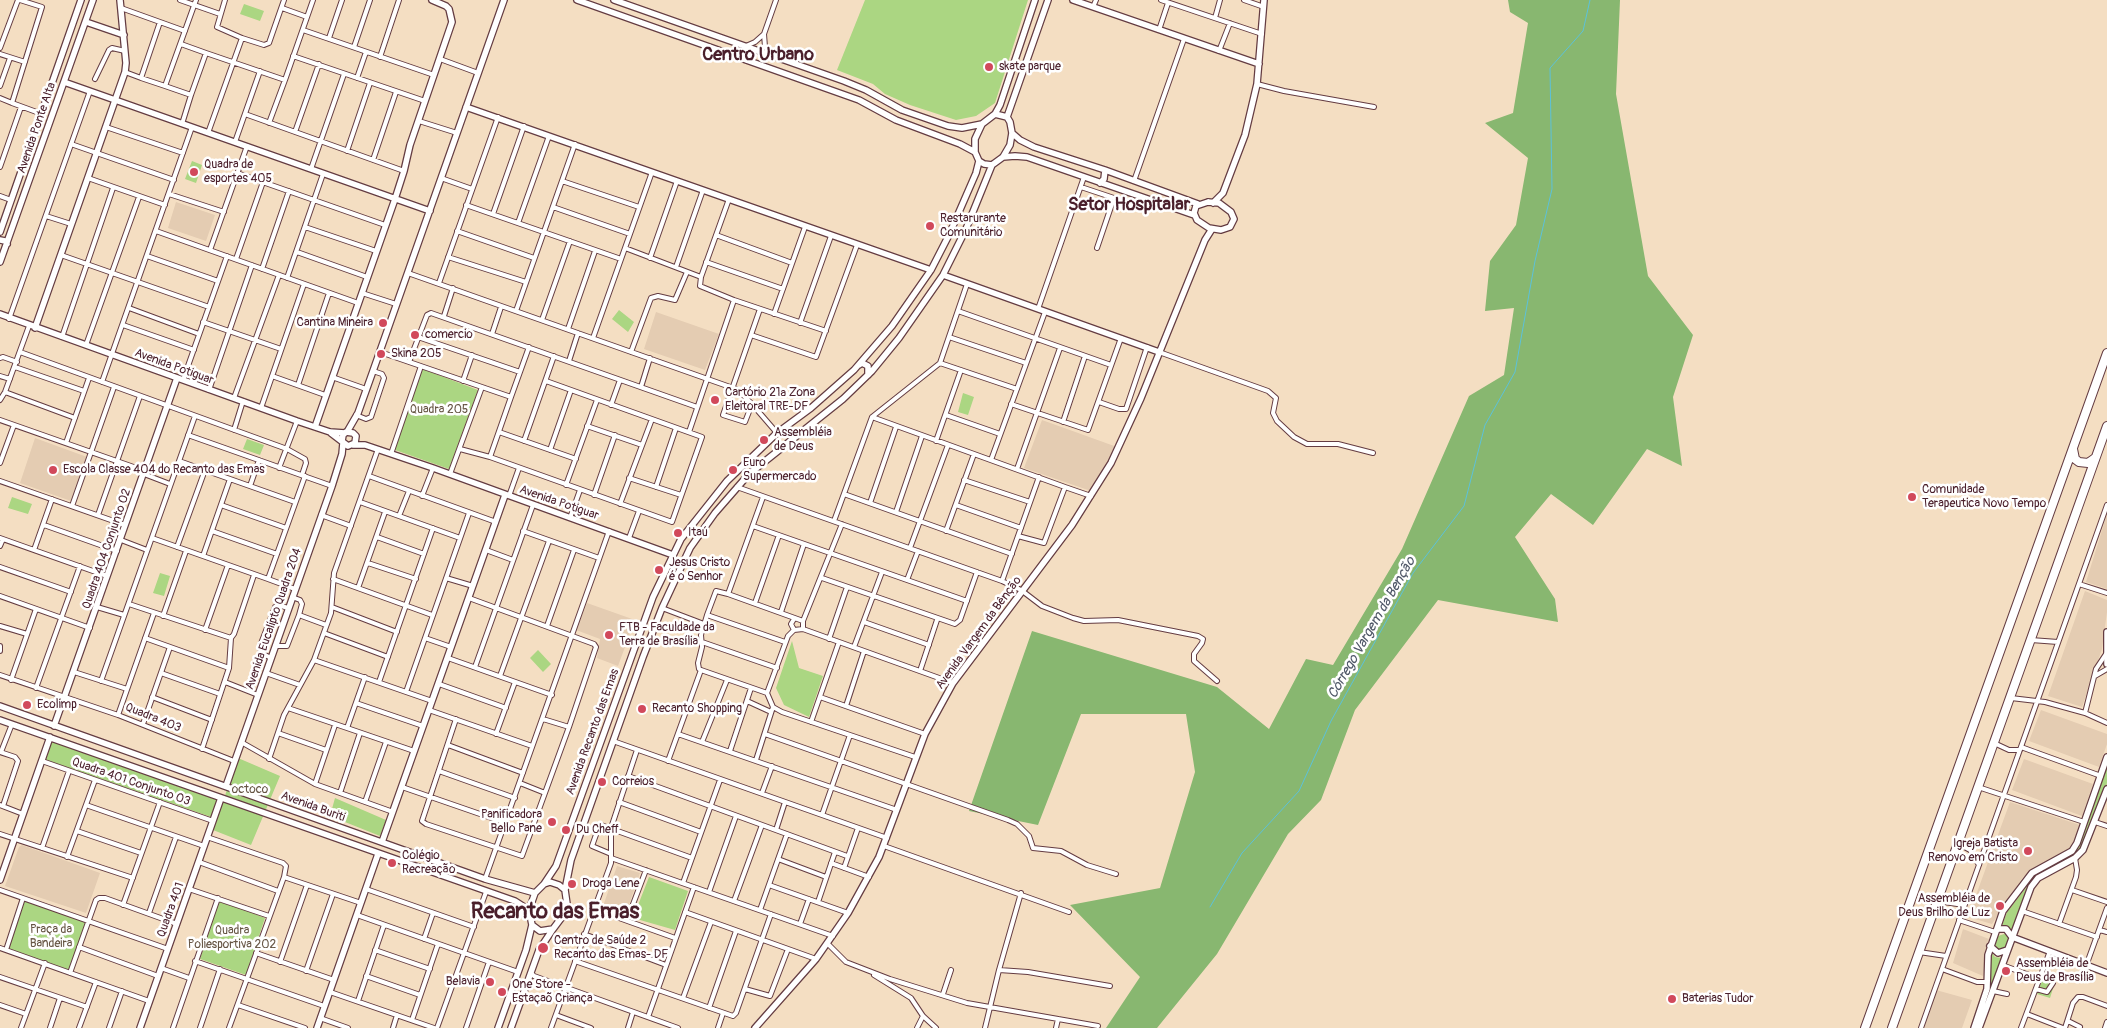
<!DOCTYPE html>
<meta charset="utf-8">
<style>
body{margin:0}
canvas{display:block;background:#f4dec2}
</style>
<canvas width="2107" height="1028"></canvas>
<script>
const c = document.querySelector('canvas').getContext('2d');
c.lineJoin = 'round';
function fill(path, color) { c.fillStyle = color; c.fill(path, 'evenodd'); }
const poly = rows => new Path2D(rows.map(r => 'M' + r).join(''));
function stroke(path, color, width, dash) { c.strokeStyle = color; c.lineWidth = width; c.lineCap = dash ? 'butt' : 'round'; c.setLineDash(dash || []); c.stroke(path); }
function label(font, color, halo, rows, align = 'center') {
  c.font = font + ' Pangolin,sans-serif'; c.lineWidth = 5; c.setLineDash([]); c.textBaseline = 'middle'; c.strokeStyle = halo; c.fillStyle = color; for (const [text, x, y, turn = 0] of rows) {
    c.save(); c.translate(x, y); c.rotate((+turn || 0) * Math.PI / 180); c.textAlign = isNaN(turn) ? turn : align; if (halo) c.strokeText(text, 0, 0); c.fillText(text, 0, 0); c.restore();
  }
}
fill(poly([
 [176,202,215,215,206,241,168,228],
 [656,312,719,334,705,370,644,349],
 [1042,420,1117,447,1091,491,1024,468],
 [35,438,87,457,71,501,20,483],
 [2107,514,2107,589,2086,582],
 [2085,591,2107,600,2107,612,2102,649,2082,707,2048,696],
 [587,603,635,620,618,666,597,658,600,639,576,630],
 [2041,710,2107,734,2107,744,2099,767,2029,741],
 [2024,759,2093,784,2082,816,2012,790],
 [2010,802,2080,825,2073,847,2023,877,1992,924,1968,917],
 [22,845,100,873,86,913,5,886,19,847],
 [617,866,640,873,625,916,602,909],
 [1963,929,1989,939,1983,976,1953,963],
 [1936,990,1972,1000,1962,1028,1924,1028]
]), '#e4ccb2');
fill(poly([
 [865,0,1028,0,995,103,976,116,956,120,910,105,885,94,873,84,837,70],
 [244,4,264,11,260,21,240,14],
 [192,161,202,165,196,183,185,179],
 [619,310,634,322,628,332,612,319],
 [420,368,478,390,449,469,395,450],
 [963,393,974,397,968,415,958,412],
 [247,439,264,445,260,455,243,449],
 [12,497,32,504,28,514,8,508],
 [160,573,170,576,164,596,153,593],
 [792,641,799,668,823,676,809,717,784,705,776,688],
 [538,650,551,664,543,672,530,658],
 [52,740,218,800,211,817,46,760],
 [238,758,280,776,251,845,213,830],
 [2107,767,2107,783,2091,831,2082,850,2032,881,2012,929,2002,926,2007,912,2032,880,2039,872,2063,860,2080,845],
 [335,798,386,820,380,836,330,816],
 [649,877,688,891,675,930,633,918],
 [24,900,87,922,69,971,7,949],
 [219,900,265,918,246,975,200,959],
 [2004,934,2008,935,2008,944,2005,950,2000,952,1994,949,1998,936],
 [1992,953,1995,957,2002,958,1984,1011],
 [2044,975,2056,979,2050,998,2037,994]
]), '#abd682');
fill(poly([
 [1508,0,1620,0,1616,94,1648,276,1693,335,1673,397,1682,466,1647,449,1593,525,1551,494,1515,537,1555,599,1558,622,1438,600,1355,710,1321,800,1288,834,1217,954,1157,1028,1106,1028,1140,977,1070,905,1160,888,1195,772,1186,714,1081,714,1038,825,969,811,1032,631,1217,687,1269,729,1306,659,1333,665,1402,549,1469,396,1504,375,1514,308,1485,311,1490,261,1516,225,1528,158,1485,123,1513,113,1528,23,1510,12]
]), '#88b770');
stroke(poly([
 [1210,907,1242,853,1299,791,1331,721,1413,573,1464,506,1485,425,1515,372,1535,261,1552,189,1550,68,1583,31,1590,0]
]), '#5cc2da', 1);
const street = poly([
 [20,0,42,7,12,103,42,114],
 [180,0,220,14],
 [196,0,165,86,191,95,206,53,285,80,269,123],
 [225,0,217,27,242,38],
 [1161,0,1262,34],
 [1244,0,1264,7],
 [1093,7,1096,0],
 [121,8,185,31],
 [282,8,307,17],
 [1215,18,1220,0],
 [303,30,434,75],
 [1159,30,1168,3],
 [764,34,765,47,770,55],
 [329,38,342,0],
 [181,44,206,53],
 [746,46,755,42,764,34,776,0],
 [354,47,370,0],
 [0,48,18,0],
 [1219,51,1230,23],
 [0,54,25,62],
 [293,56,425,101],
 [380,57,399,0],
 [440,59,478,73],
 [125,72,141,78,160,22],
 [141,78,165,86],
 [357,78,366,52],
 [95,79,109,50,112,48,125,51],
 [285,80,313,0],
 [1257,84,1284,91,1374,107],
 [0,86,10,58],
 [0,98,12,103],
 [245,114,404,171],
 [419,121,457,133],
 [182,124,191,95],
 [106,127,183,153],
 [295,132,319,64],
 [208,133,242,38,264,45,269,43,284,0],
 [235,142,260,71],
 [71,144,174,180],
 [347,151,370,83],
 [373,160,396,92],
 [0,167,21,107],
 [311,169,344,74],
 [237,173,385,225],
 [88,178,165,205],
 [441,178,472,189],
 [562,181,639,207],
 [1134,181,1184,39],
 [1081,187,1114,198,1097,248],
 [169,194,224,212],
 [0,196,11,200],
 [729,199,701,277,700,286,734,300,826,331],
 [466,205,621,259],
 [553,207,630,234],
 [493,214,524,126],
 [46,216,71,224],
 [518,223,549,136],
 [305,227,376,251],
 [156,231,358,303],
 [457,231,534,258],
 [716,235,792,263],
 [625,248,701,277],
 [210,250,247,146],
 [297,252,367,277],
 [61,255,209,307],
 [147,256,218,281],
 [448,257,526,282],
 [650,258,677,181],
 [236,259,263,182],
 [706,262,783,289],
 [676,267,703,190],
 [262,269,289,191],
 [408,273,733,388,739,391,752,404,777,433],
 [287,278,323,174],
 [439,283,498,117],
 [362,293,396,304],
 [129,308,199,334],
 [1038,309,1084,177],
 [516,311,575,144],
 [958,311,1111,365],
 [774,314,805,227],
 [444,316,453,288],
 [9,319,90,91],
 [542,320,570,241],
 [203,322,281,349],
 [800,323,831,236],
 [123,325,194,350],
 [568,329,595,251],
 [492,334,501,307],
 [751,335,816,357,857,245],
 [62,337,113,188],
 [418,337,520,372],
 [949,337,1026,363],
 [593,338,652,172],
 [86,345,139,197],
 [20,352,287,449,305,459,306,463,302,475],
 [380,352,511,397,529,347],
 [631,352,651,298,658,296,675,300,687,272],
 [1159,352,1268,391,1276,398,1273,413,1277,421,1294,437,1307,444,1338,444,1373,453],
 [0,358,3,357,17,362],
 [569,361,578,333],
 [409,362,427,315,431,313,697,407],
 [940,363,1017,389],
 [15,367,84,391],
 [0,376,10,379],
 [272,376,325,395],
 [332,377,366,389],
 [183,380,227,256],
 [463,381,472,355],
 [102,382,192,127],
 [298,385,329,293],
 [641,387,650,358],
 [209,390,252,265],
 [5,392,75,418],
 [234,398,279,275],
 [0,400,5,392,29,326],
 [1099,402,1119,409,1126,409,1147,347],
 [752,404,745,422,723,415,760,309],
 [1011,404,1088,430,1121,338],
 [611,405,620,380],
 [261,408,304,284],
 [356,415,366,419,371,417,384,378,382,374,373,371],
 [946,415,1000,434],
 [872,417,1065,487],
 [0,420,145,471],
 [1063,422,1085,356],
 [587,426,642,445],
 [234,430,243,401],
 [499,432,576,459],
 [689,432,734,300],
 [188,435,332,486],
 [524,441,554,356],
 [936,441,961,370],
 [66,443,89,378],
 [460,449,490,457,672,522,702,437,546,381],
 [550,450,571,390],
 [391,454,421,366],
 [490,457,511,397],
 [991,460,1045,312],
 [179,461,295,502],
 [0,463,14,425],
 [279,468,297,421],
 [1017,469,1060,348],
 [144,474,170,484],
 [450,474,482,387],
 [369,476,496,522],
 [629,478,681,495],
 [964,480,1030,502],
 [0,481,125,525],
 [566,485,597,400],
 [250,486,259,460],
 [656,487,676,428],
 [737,487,1002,581,1021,590,1042,606,1073,618,1084,621,1118,620,1198,636,1203,639,1202,643,1194,654,1194,661,1217,681],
 [844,494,1012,554],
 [594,495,615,435],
 [422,496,433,468],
 [509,496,519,468],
 [360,502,460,538],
 [870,503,896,427],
 [620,504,652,419],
 [221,505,286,528],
 [956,505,1021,528],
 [72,506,114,387],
 [896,512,922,436],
 [98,515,140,396],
 [321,515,351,526],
 [399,516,409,491],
 [570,518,580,490],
 [834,521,872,417,940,363,967,284],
 [44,525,117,551],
 [753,526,967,601],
 [212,531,277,554],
 [523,531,599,558],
 [946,531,974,454],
 [1018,536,1044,543,1065,487,1091,496],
 [377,537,424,554],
 [0,538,107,576],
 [152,538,268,579,305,476],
 [629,538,639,511],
 [121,540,147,550],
 [0,546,3,539],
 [177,547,205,470],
 [910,548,948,445],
 [34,550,52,499],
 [486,550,513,560],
 [203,556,230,479],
 [368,563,416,579],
 [0,567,71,592],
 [446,578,473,586],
 [822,578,955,624,960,620,977,572],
 [268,579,295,589],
 [333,579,432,615],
 [907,580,918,551],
 [1002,581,1039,477],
 [2079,584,2107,593],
 [358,588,385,512],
 [728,594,803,621],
 [0,596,90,628],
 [755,603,779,535],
 [129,604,231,638,234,634,254,575],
 [97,607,124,615],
 [332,607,397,632],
 [662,608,704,624],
 [781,612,804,544],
 [299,615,326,625],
 [707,615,785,642],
 [163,616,186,551],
 [864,622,929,645],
 [0,626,27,634],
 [547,626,574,550],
 [803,629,803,621,842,524],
 [205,630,228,565],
 [794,630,791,624,794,619],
 [324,633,388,657],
 [145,638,229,668],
 [425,638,451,647],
 [829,639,847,587],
 [2031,640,2058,642],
 [702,642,777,668],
 [0,646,0,651],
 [275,646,287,646,299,615,302,604,300,600,292,597],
 [854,647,882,572],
 [271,658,261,653,260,646,275,607,278,605,288,608],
 [448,658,552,695],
 [314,660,432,701],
 [475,667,533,505],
 [701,670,767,693,773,707,782,712,915,757],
 [920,671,937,620],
 [74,672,127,689],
 [161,673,220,694],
 [266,673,300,685],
 [0,675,118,715,234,761],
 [500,676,549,541],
 [2095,676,2107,669],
 [11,680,36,609],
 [101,681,195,416],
 [225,682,258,695],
 [379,682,433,528],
 [439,684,506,708],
 [36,688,80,566],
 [406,692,469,513],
 [767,693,788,636,794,630,803,629,953,683],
 [152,697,212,720],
 [820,697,925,734],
 [2011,698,2045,702,2085,713,2107,723],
 [747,701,771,712],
 [356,703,423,726],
 [846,706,864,651],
 [288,708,347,728,365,677],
 [429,710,532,746],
 [2085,713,2096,669,2106,654],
 [118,715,154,613],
 [456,719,422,821,426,824,522,856,569,727,596,647,594,644,469,598],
 [543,719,569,727],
 [811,722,839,642],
 [143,724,170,647],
 [347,728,414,751],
 [278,733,326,750],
 [496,734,515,682],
 [678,734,897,810],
 [765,734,1008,820,1017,824,1029,836,1033,848,1061,851,1087,865,1116,874],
 [613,741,887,838],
 [241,742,315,784,393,812],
 [702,742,727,680],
 [1994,743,2009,750,2020,750],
 [448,745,523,773],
 [2021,747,2101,776],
 [202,749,229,668,231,638],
 [730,751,751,688],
 [0,752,15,757,18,761,3,806],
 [1,752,12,724],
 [269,759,284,715,314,660,331,613,334,573,378,449],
 [756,760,773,707],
 [42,761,213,821],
 [668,761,701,670,699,669,698,663,702,647,701,635,707,615,716,591,728,594,763,497],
 [439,771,515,798],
 [628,776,847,856],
 [520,783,545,793],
 [315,784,335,725],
 [402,787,506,823],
 [1978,787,2084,822],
 [340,793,360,733],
 [762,793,772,766],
 [365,802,386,742],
 [619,802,701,832],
 [0,805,23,814],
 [86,805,204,846],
 [822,815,850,735],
 [2095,822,2107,826],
 [776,830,785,802],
 [77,831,141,853],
 [0,834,133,878],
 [207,837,283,863,286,866,284,877,229,1028],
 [1959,844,1970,850,1979,865],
 [884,846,1069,912],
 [42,848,69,771],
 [611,854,592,846,598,829,601,825,692,858],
 [67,857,95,780],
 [611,858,833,936],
 [778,859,826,877],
 [199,862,278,891],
 [831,863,869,877],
 [844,868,858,828],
 [284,877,361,903],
 [485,879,609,531],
 [683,883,720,780],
 [769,885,848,913],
 [189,889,269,916],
 [366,889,474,927],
 [0,890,168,949],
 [2072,890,2107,902],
 [709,892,736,816],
 [734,901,762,825],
 [1937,901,1964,905],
 [818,902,835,852],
 [123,905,160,802],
 [594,909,675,938],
 [760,910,787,834],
 [2022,911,2097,937],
 [685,912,816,959],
 [149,913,176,837],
 [357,915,518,972],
 [627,920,646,870],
 [1959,920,1995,932],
 [800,924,809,899],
 [2059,924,2076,877,2077,870,2075,858],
 [2100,930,2107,932],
 [584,934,666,965],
 [424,939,433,913],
 [828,944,846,962,890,979,967,1003,1098,1026],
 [79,947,158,976],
 [0,948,149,1001],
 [6,950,23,898],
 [375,950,430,969],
 [1919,952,1946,956],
 [256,953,334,980],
 [195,961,324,1006],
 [575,961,733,1016,736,1013,771,914],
 [280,962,307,885],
 [2002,965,2040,979],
 [2086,966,2107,908],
 [161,968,189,978],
 [1942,969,1977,982,1987,982],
 [999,970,1028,972,1110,986],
 [306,971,333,894],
 [70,973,96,900,99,898,105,898,177,924],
 [531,973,534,976,678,1028],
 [874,975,911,998,923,1016,936,1028],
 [366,976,420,995],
 [0,977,87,1007],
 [745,989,770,996,788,949],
 [2036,989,2047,992,2053,983],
 [1993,991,2007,994],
 [330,992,434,1028],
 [943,994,951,970],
 [683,998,711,922],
 [358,1001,384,925],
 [0,1005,26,1014],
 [238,1005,305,1028],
 [709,1008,736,931],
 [2027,1014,2063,1028],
 [556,1015,591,1028],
 [648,1017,694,887],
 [320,1018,348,1028],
 [412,1020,438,944],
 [2068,1021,2080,1027],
 [21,1028,45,963],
 [50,1028,60,998],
 [79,1028,96,982],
 [109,1028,122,991],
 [173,1028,218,898],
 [200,1028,220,969],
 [393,1028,397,1015],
 [437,1028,486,892],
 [466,1028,489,962],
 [551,1028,611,863,611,828,637,750],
 [628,1028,633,1012],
 [718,1028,723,1013],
 [917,1028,923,1016],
 [985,1028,999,970,1021,893],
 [1056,1028,1058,1019],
 [1921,1028,2107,505],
 [2021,1028,2050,951],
 [2065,1028,2073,1003,2078,997,2083,997,2107,1006],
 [2105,1028,2107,1022]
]);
const secondary = poly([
 [577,0,859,100,896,120,960,144,975,152],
 [614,0,844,81,866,90,902,110,948,126,962,128,982,124],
 [1073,0,1259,64],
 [86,22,124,35],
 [64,82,430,211],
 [466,107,931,270],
 [995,114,1007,117,1010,122,1012,133,1010,145,1003,157,992,165,984,164,979,161,975,152,975,139,982,124,995,114],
 [995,114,1000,105,1035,0],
 [1007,117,1048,0],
 [1012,133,1020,140,1034,147,1105,170,1198,204],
 [1003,157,1015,156,1027,157,1194,215],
 [1100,183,1104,179,1105,170],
 [1208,202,1219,203,1231,212,1234,219,1230,227,1221,230,1209,228,1197,220,1194,213,1196,206,1208,202],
 [1213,203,1223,193,1245,135,1257,84,1264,0],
 [0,232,81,0],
 [0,240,5,241,7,244],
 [0,262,93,0],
 [943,275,1159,352],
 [0,314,297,421,330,432,345,433],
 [35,328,125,72,126,63,120,0],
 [859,365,862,363,868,366,868,375],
 [315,427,395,199,404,171,410,145,452,22,449,9,446,6,432,0],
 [347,432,358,413,373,371,504,0],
 [331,433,348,446,355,443,356,436,353,433,346,432,343,435,342,441],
 [353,445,365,445,433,468,673,555],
 [2107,632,2107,664],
 [0,706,485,879,535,893],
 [0,720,515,901,529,910],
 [54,726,177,378],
 [226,786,332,486,342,454,343,443],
 [382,842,505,495],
 [0,880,50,737],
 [550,882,559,885,565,890,567,904,565,913,553,929,540,931,532,925,529,910,535,893,544,884,550,882],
 [544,884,556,866,653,597,681,539,727,481,777,433,811,408,854,370,892,326,931,270,949,235,976,173,979,161],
 [565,890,571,860,643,657,662,608,690,548,715,513,749,474,843,399,872,371,899,338,943,275,966,229,992,165],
 [1995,932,1998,929,2006,929,2012,937,2107,973],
 [1990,946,1998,953,2007,950],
 [140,1028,221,798],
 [317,1028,378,854],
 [498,1028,526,950,532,925],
 [511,1028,539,950,553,929],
 [755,1028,816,959,848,913,879,857,925,734,953,683,1072,525,1111,463,1141,398,1205,240,1212,229],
 [1974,1028,1987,989,1988,955,2003,911,2032,873,2072,851,2077,843,2107,757],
 [1979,1028,2031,887,2038,878,2075,858,2083,850,2107,789]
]);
const highway = poly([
 [2073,449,2075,459,2079,462,2088,463,2095,458],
 [1865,1028,2107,353],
 [1892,1028,2107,426]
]);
stroke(street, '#643c42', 6);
stroke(secondary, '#643c42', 8);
stroke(highway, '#643c42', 10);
stroke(street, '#fff', 4);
stroke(secondary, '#fff', 5.5);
stroke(highway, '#fff', 8);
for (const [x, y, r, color] of [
 [989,67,5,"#d1495b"],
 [194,172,5,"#d1495b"],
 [930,226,5,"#d1495b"],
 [383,323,5,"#d1495b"],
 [415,335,5,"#d1495b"],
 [381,354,5,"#d1495b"],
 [715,400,5,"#d1495b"],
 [764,440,5,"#d1495b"],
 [53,470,5,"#d1495b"],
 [733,470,5,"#d1495b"],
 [1912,497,5,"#d1495b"],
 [678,533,5,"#d1495b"],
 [659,570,5,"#d1495b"],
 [609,635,5,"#d1495b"],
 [27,705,5,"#d1495b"],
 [642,709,5,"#d1495b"],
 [602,782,5,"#d1495b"],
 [552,822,5,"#d1495b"],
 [566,830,5,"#d1495b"],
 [2028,851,5,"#d1495b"],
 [392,863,5,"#d1495b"],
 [572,884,5,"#d1495b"],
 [2000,906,5,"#d1495b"],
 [543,948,6,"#d1495b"],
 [2006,971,5,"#d1495b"],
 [490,982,5,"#d1495b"],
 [502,992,5,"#d1495b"],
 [1672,999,5,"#d1495b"]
]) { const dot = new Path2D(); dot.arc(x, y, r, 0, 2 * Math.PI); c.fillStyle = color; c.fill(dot); stroke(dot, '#fff', 2); }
label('12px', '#4a1f2b', '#fff', [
 ["skate parque",999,67],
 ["Quadra de",204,165],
 ["esportes 405",204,179],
 ["Restarurante",940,219],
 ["Comunitário",940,233],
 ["Cantina Mineira",373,323,"right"],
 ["comercio",425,335],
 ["Skina 205",391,354],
 ["Cartório 21ª Zona",725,393],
 ["Eleitoral TRE-DF",725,407],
 ["Assembléia",774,433],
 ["de Deus",774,447],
 ["Euro",743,463],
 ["Supermercado",743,477],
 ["Escola Classe 404 do Recanto das Emas",63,470],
 ["Comunidade",1922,490],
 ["Terapeutica Novo Tempo",1922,504],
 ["Itaú",688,533],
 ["Jesus Cristo",669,563],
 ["é o Senhor",669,577],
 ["FTB - Faculdade da",619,628],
 ["Terra de Brasília",619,642],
 ["Ecolimp",37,705],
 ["Recanto Shopping",652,709],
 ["Correios",612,782],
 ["Panificadora",542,815,"right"],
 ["Bello Pane",542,829,"right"],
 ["Du Cheff",576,830],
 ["Igreja Batista",2018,844,"right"],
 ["Renovo em Cristo",2018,858,"right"],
 ["Colégio",402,856],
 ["Recreação",402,870],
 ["Droga Lene",582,884],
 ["Assembléia de",1990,899,"right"],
 ["Deus Brilho de Luz",1990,913,"right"],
 ["Centro de Saúde 2",554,941],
 ["Recanto das Emas- DF",554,955],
 ["Assembléia de",2016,964],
 ["Deus de Brasília",2016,978],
 ["Belavia",480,982,"right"],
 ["One Store -",512,985],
 ["Estaçaõ Criança",512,999],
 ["Baterias Tudor",1682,999]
], 'left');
label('12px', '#4a1f2b', '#fff', [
 ["Avenida Ponte Alta",37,128,-71],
 ["Avenida Potiguar",174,367,20],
 ["Avenida Potiguar",559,503,19],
 ["Quadra 404 Conjunto 02",107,549,-71],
 ["Avenida Eucalipto Quadra 204",274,619,-71],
 ["Avenida Vargem da Bênção",979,633,-54],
 ["Quadra 403",153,718,22],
 ["Avenida Recanto das Emas",593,732,-70],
 ["Quadra 401 Conjunto 03",131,782,19],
 ["Avenida Buriti",313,807,20],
 ["Quadra 401",171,910,-70]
]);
label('12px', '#675645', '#fff', [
 ["Quadra 205",439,410],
 ["octoco",250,790],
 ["Praça da",51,930],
 ["Bandeira",51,944],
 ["Quadra",232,931],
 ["Poliesportiva 202",232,945]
]);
label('italic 14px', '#505868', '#fff', [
 ["Córrego Vargem da Benção",1372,628,-60]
]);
label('bold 18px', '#4a1f2b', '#fff', [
 ["Centro Urbano",758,55],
 ["Setor Hospitalar",1129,205]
]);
label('bold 22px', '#4a1f2b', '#fff', [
 ["Recanto das Emas",555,912]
]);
</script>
